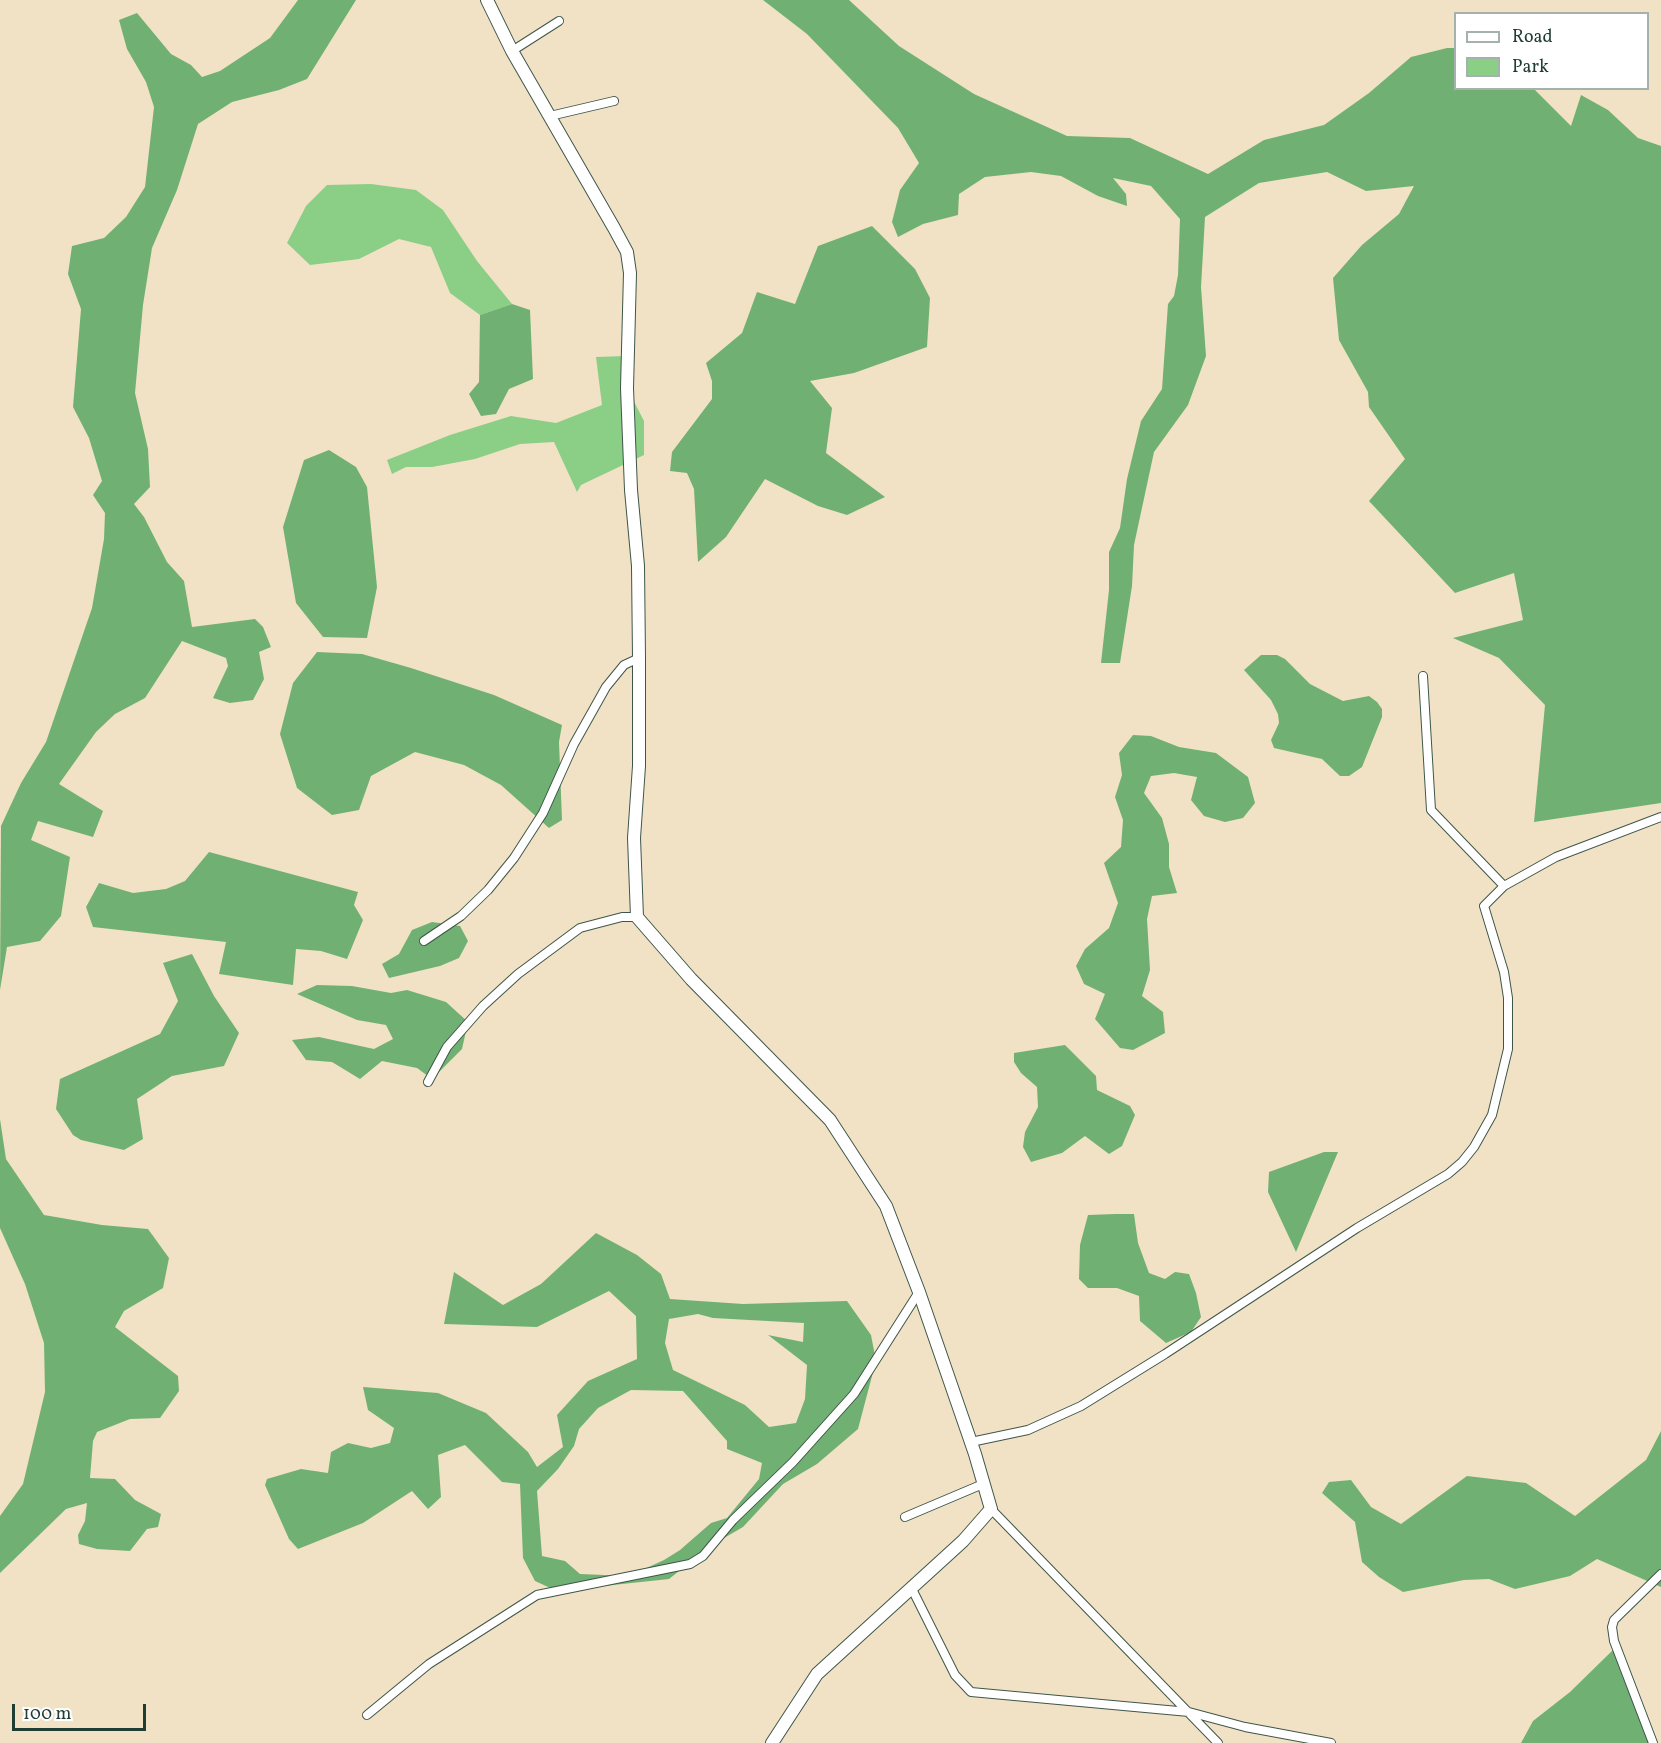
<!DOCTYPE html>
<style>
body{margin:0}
#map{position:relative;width:1661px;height:1743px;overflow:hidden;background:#f1e2c5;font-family:Vollkorn,serif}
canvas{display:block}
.legend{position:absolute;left:1454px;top:12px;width:195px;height:78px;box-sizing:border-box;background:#fff;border:2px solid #a5b1ae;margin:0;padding:8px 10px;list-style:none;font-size:18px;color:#1f3d34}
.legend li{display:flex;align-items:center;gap:12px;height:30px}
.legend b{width:30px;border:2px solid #a5b1ae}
.scale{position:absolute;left:12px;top:1704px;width:134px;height:27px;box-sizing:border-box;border:3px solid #1f3d34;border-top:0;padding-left:8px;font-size:18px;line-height:21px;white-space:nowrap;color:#1f3d34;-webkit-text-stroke:4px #fff;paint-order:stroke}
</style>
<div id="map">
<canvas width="1661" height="1743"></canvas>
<ul class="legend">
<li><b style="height:8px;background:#fff"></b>Road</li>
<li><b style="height:16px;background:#8bce86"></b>Park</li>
</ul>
<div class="scale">100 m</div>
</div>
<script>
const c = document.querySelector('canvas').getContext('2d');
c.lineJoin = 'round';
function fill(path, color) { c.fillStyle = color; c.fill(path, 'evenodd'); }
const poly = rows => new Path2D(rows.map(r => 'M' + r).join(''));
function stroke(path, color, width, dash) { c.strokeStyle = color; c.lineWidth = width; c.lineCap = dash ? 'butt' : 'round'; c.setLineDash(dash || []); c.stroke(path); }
fill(poly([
 [371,184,416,190,443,210,477,261,512,304,480,315,450,293,431,247,399,239,359,259,310,265,287,243,306,206,327,185],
 [625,356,627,388,644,421,644,455,581,485,577,492,554,442,520,444,475,459,432,467,406,467,392,474,387,460,450,435,511,416,556,423,602,405,596,357]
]), '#8bce86');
fill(poly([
 [298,0,356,0,307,79,279,90,232,102,198,124,177,190,152,248,143,305,135,393,148,449,150,487,134,504,144,517,167,562,184,581,192,627,255,619,263,627,271,647,259,652,264,679,253,700,230,703,213,698,228,666,226,658,182,641,145,698,115,714,96,732,59,784,103,811,93,837,38,821,31,840,70,857,61,916,40,941,7,947,0,990,1,826,21,783,46,742,92,608,104,539,105,513,93,495,102,481,89,438,73,407,81,309,68,274,72,246,104,238,126,217,145,187,154,107,146,82,127,49,119,20,137,13,171,54,191,65,202,77,220,71,270,38],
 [763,0,849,0,899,46,974,94,1067,136,1130,138,1208,174,1264,140,1324,125,1369,93,1411,57,1447,48,1455,48,1456,88,1534,89,1571,126,1581,95,1608,110,1638,138,1661,146,1661,803,1534,822,1545,705,1499,658,1453,638,1523,620,1514,573,1455,593,1369,501,1405,459,1369,407,1368,392,1339,340,1333,278,1362,245,1399,214,1414,186,1366,191,1327,172,1259,183,1205,217,1201,287,1206,356,1188,405,1154,452,1134,545,1132,586,1120,663,1101,663,1109,590,1109,552,1120,528,1127,479,1141,421,1162,389,1168,304,1174,296,1178,275,1180,219,1151,186,1113,178,1126,194,1127,206,1098,196,1061,176,1031,172,985,177,959,194,958,215,923,224,898,237,892,222,900,190,919,163,898,128,807,34],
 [872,226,915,269,930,298,927,347,854,373,810,381,832,408,826,453,885,497,847,515,818,506,765,479,726,537,698,562,694,489,687,473,670,471,672,452,712,399,712,381,706,363,742,333,757,292,795,304,818,246],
 [512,304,530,310,533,379,509,389,496,414,481,416,469,394,479,382,480,315],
 [329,450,356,467,367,487,377,587,367,638,323,637,296,603,283,527,304,460],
 [317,652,362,654,411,668,494,695,562,725,559,742,562,820,549,828,501,785,464,765,415,752,371,776,359,810,332,815,297,788,280,734,293,683],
 [1261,655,1277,655,1285,659,1310,684,1343,701,1369,696,1377,702,1382,709,1382,717,1362,767,1349,776,1340,776,1322,759,1274,748,1271,740,1279,723,1278,714,1271,700,1244,670],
 [1133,735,1151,736,1179,747,1216,753,1248,777,1255,803,1243,818,1225,822,1204,816,1191,800,1197,777,1174,773,1151,776,1144,793,1162,818,1169,844,1169,867,1177,893,1152,896,1147,919,1150,970,1142,996,1163,1012,1165,1033,1133,1050,1120,1048,1095,1019,1105,994,1084,984,1076,966,1085,949,1109,928,1118,903,1104,863,1121,847,1123,820,1115,797,1122,775,1119,753],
 [209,852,358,892,354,905,363,920,347,959,321,951,296,949,293,985,219,974,226,942,93,927,86,907,99,883,133,893,166,889,185,881],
 [432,922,460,926,468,941,459,958,440,966,389,978,382,964,399,954,412,930],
 [192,954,214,996,239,1033,224,1066,172,1076,137,1099,143,1139,124,1150,81,1140,73,1135,56,1109,60,1079,160,1034,178,1001,163,963],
 [317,985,352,986,391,993,407,990,446,1002,468,1022,462,1049,432,1079,417,1068,382,1061,360,1079,332,1062,306,1060,292,1040,319,1037,374,1049,393,1039,386,1025,357,1020,297,994],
 [1065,1045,1096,1076,1097,1090,1130,1106,1135,1115,1122,1146,1109,1154,1085,1136,1062,1153,1031,1162,1023,1147,1025,1132,1038,1107,1037,1087,1021,1073,1014,1062,1014,1053],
 [0,1119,6,1159,44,1215,102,1225,148,1229,169,1258,163,1288,124,1311,115,1327,178,1376,179,1391,160,1418,130,1419,97,1432,93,1441,90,1478,115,1479,135,1500,161,1514,158,1527,147,1529,130,1551,97,1549,79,1544,78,1535,85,1521,87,1503,66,1509,0,1573,0,1516,23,1484,45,1392,44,1343,25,1284,0,1228],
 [1324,1152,1338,1152,1296,1252,1268,1192,1269,1172],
 [1115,1214,1134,1214,1138,1243,1149,1273,1165,1279,1175,1272,1189,1274,1196,1293,1201,1317,1191,1332,1166,1343,1140,1321,1139,1296,1117,1288,1088,1288,1079,1279,1080,1245,1088,1215],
 [596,1233,637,1255,661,1274,670,1299,743,1304,847,1301,871,1335,876,1361,858,1429,817,1464,783,1484,743,1527,712,1545,669,1579,557,1591,535,1581,523,1558,520,1484,502,1482,465,1445,438,1455,441,1497,428,1509,412,1491,363,1523,298,1549,289,1539,265,1485,267,1479,301,1469,328,1473,331,1452,348,1443,371,1448,390,1443,394,1428,368,1410,363,1387,438,1393,486,1413,528,1452,537,1467,563,1447,557,1415,588,1381,637,1359,636,1316,609,1291,537,1327,444,1324,454,1272,503,1305,541,1284],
 [698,1314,713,1318,804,1323,803,1342,768,1335,807,1365,805,1399,796,1423,769,1427,745,1405,673,1370,665,1343,669,1319],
 [631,1390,683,1391,727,1441,727,1449,762,1463,759,1479,727,1518,711,1523,680,1550,664,1560,629,1576,580,1574,565,1561,542,1556,537,1491,558,1469,574,1446,579,1429,598,1408],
 [1661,1431,1661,1587,1597,1559,1570,1576,1515,1589,1489,1579,1464,1580,1403,1592,1379,1577,1362,1562,1355,1522,1322,1493,1329,1482,1351,1480,1371,1507,1401,1524,1467,1476,1526,1483,1575,1516,1646,1460],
 [1614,1649,1657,1743,1521,1743,1533,1721,1570,1692]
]), '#70b173');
const street = poly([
 [512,51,559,21],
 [550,116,614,101],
 [1423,676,1431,810,1504,886],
 [424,941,461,916,488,890,514,858,543,813,574,744,606,687,624,665,639,658],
 [428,1082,447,1047,483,1006,518,974,580,928,622,917,637,917],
 [971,1442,1028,1430,1081,1406,1165,1354,1357,1228,1448,1174,1462,1162,1474,1147,1492,1115,1508,1049,1508,998,1504,972,1484,906,1504,886,1556,857,1661,817],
 [991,1509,1218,1743],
 [905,1517,983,1484],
 [912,1589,955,1675,971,1692,1189,1712,1245,1727,1331,1743],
 [367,1715,429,1664,537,1595,690,1564,703,1556,733,1520,793,1462,854,1394,919,1292],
 [1653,1743,1614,1641,1612,1627,1614,1620,1661,1574]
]);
const secondary = poly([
 [487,0,512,51,614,228,627,252,630,273,627,388,631,490,638,566,639,658,639,766,634,838,637,917,691,979,830,1120,886,1206,919,1292,975,1454,991,1509,963,1541,817,1674,772,1743]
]);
stroke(street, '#3e564a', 10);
stroke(secondary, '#3e564a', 14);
stroke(street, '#fff', 8);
stroke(secondary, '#fff', 12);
</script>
